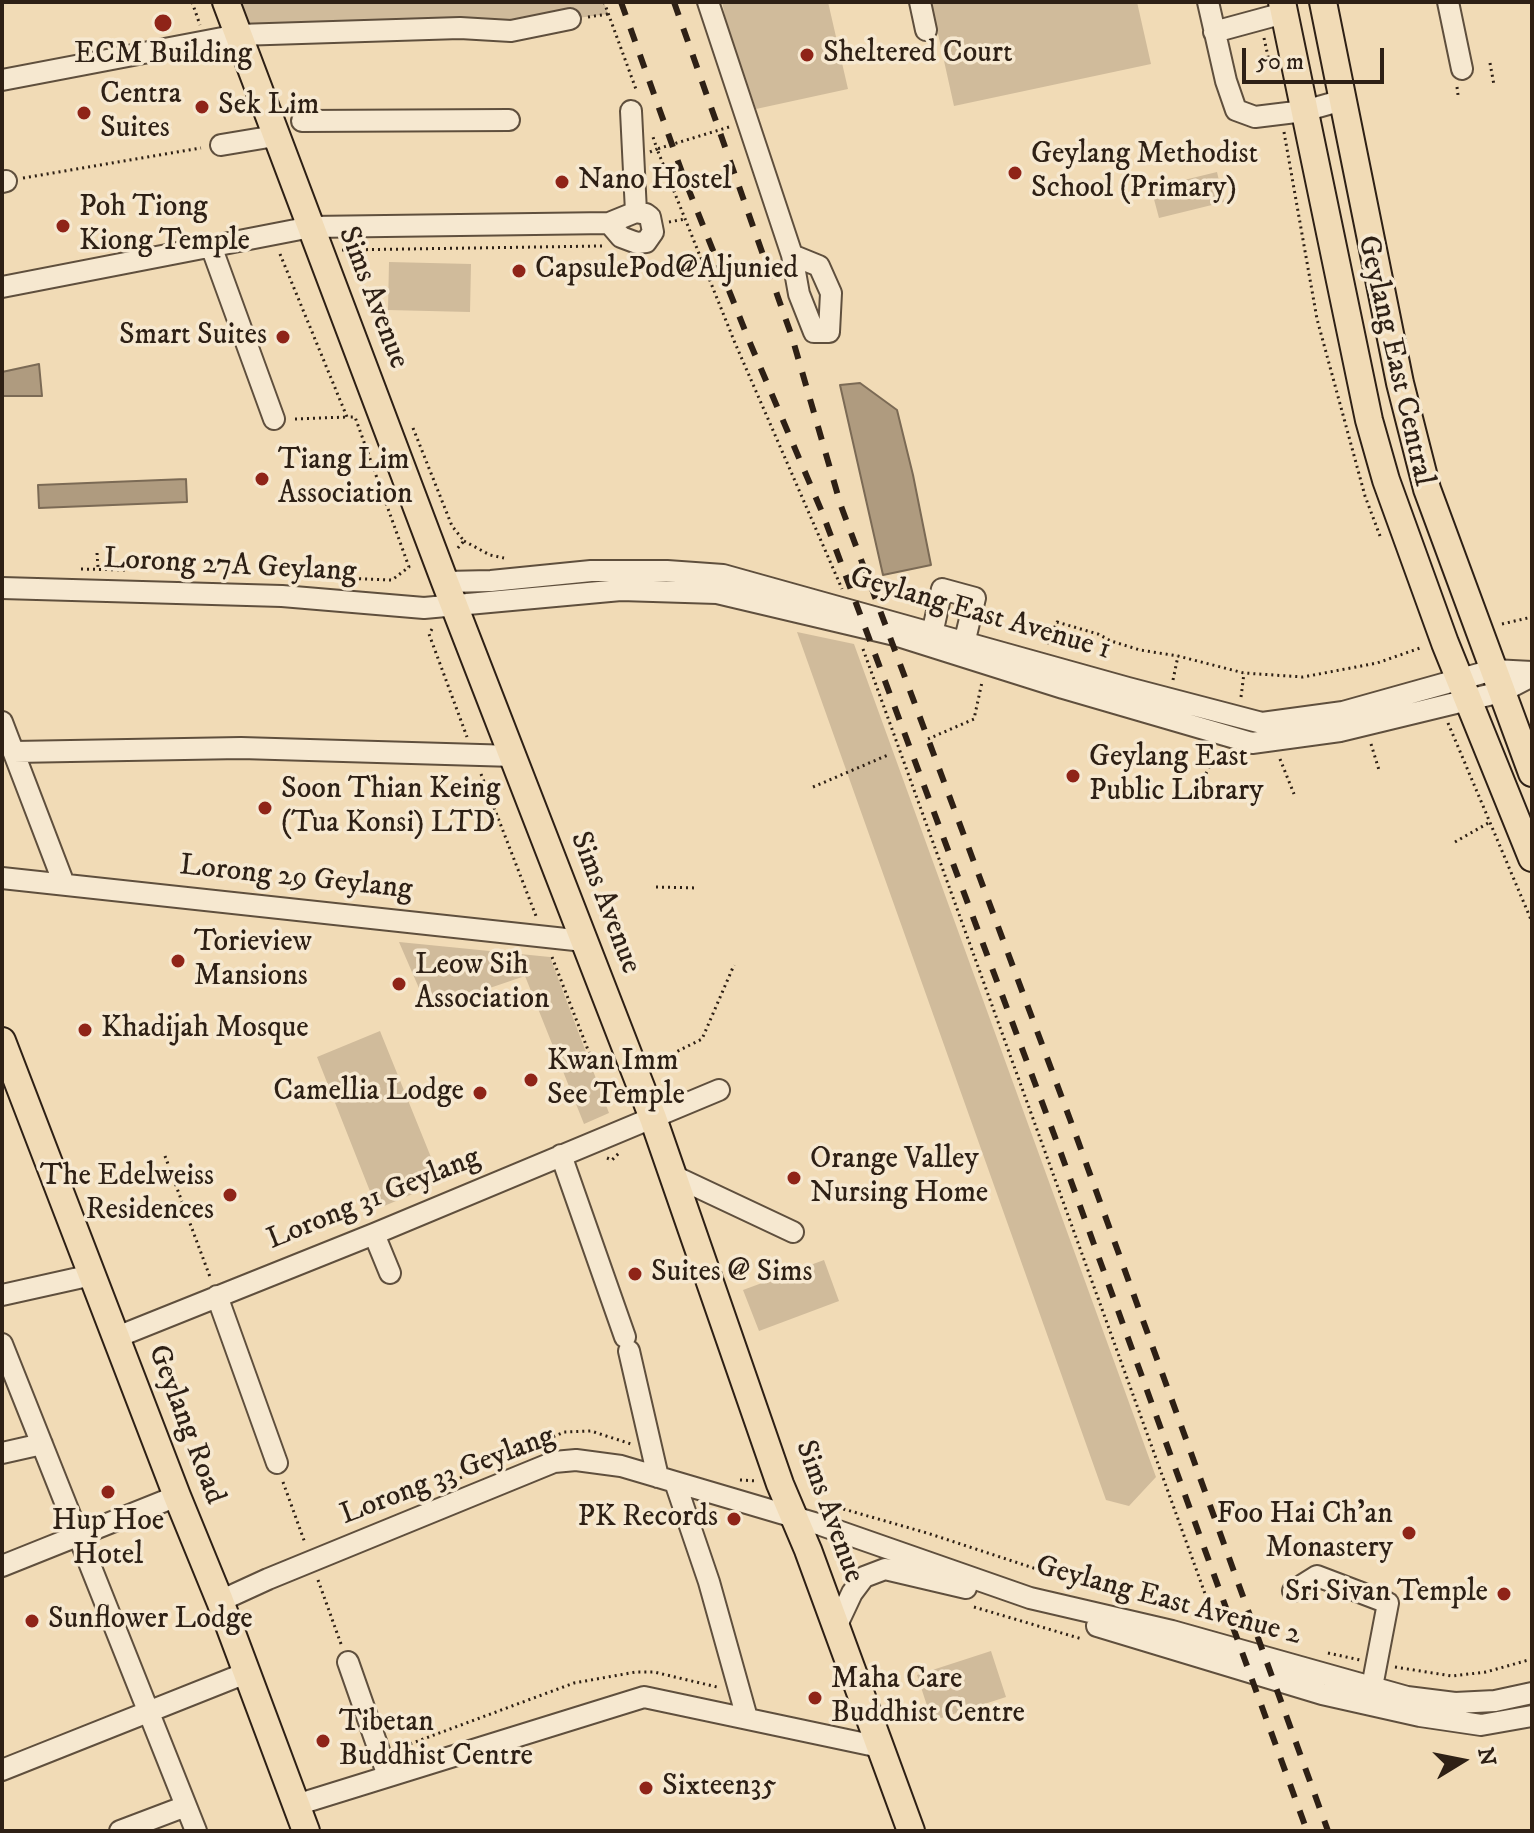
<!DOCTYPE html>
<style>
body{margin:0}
#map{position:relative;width:1534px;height:1833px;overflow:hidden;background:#f1dbb6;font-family:"IM FELL DW Pica",serif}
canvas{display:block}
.frame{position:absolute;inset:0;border:4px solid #2e2015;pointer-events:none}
.north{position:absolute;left:1422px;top:1721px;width:80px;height:80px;-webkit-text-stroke:6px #f6e8d0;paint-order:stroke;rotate:80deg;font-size:22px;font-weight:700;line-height:32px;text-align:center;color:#2e2015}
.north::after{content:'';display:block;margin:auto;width:28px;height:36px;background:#2e2015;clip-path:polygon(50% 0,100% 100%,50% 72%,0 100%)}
.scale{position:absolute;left:1242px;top:48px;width:142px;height:36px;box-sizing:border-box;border:4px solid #2e2015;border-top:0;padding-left:10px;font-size:24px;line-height:28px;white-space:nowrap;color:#2e2015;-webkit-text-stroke:6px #f6e8d0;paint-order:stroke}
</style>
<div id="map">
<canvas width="1534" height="1833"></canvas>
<div class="frame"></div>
<div class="north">N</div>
<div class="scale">50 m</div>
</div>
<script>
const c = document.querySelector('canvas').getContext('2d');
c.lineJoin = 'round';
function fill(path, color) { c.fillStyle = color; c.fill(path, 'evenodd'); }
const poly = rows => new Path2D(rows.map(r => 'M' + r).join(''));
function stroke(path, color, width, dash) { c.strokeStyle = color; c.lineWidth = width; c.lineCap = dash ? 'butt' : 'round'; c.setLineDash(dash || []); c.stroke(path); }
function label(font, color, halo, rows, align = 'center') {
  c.font = font + ' "IM FELL DW Pica",serif'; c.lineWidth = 7; c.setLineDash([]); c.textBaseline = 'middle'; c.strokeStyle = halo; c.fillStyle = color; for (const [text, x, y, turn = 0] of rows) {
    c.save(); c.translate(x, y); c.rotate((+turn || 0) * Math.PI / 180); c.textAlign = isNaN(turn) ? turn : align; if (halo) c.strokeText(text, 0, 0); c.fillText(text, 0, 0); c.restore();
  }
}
fill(poly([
 [226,2,604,2,608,14,570,19,238,35],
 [722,2,828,2,848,89,756,109,728,30],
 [931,2,1137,2,1151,64,954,106],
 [1217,172,1224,202,1159,218,1151,188],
 [389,262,471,264,470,312,388,310],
 [797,632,854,644,1156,1477,1129,1506,1106,1500],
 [399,942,550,957,609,1113,584,1124,525,976,428,1009],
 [380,1031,441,1182,377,1209,317,1057],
 [824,1260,839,1301,759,1331,743,1290],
 [991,1651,1006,1697,932,1721,917,1675]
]), '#d0bb9b');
const water = poly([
 [39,364,42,396,2,396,2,372,39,364],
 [860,383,897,410,913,475,931,565,883,575,840,385,860,383],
 [186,479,187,502,39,508,38,485,186,479]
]);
fill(water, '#af9b7f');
stroke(water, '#7b6a55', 2);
const minor = poly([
 [708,2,792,255,799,294,814,332,829,332,831,293,819,266,792,255],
 [920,2,926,30],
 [1208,2,1226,81,1236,110,1255,117,1304,111,1343,100],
 [1448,2,1462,69],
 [1214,32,1284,13],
 [2,80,238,35,460,28,511,31,570,19],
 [631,111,636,212],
 [302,121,509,120],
 [221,145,275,136],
 [2,182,6,181],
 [211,246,274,419],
 [2,287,311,227,609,223,636,212,646,214,650,217,653,232,646,242,637,243,621,237,609,223],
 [445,582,491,581,591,571,667,571,723,575,1128,688,1262,723,1343,712,1493,670,1532,672],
 [2,588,282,596,424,608,621,590,717,593,895,635,1063,688,1252,743,1340,731,1501,692,1532,676],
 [930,643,942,589,975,598,962,652],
 [2,722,64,884],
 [14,752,241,748,514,756],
 [2,878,584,941],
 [561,1155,625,1337],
 [674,1176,793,1232],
 [374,1234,390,1273],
 [2,1295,92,1275],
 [217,1296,277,1463],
 [117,1337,374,1234,719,1090],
 [2,1344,196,1831],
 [629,1351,658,1477],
 [2,1453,42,1444],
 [675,1482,709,1582,747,1718],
 [2,1566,177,1496],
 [1293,1591,1317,1576,1388,1603,1372,1687],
 [220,1601,268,1579,554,1462,576,1460,621,1466,821,1525,1030,1598,1172,1631,1407,1697,1455,1703,1495,1701,1532,1693],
 [1097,1626,1322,1694,1420,1716,1481,1725,1532,1716],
 [836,1627,852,1593,864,1577,885,1569,966,1588],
 [348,1662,388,1776],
 [2,1770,246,1673],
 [296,1805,644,1697,880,1747],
 [120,1831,186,1806]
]);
const major = poly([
 [226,2,445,582,653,1118,780,1484,808,1550,911,1831],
 [1282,2,1369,420,1386,480,1445,643,1532,858],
 [1323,2,1400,383,1427,489,1532,773],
 [2,1041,177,1496,220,1601,306,1831]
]);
stroke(minor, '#5f4f3d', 24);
stroke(major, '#2e2015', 30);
stroke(poly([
 [192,2,200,25],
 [604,2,637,92],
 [588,17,608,14],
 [1264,38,1271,70],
 [1490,63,1494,85],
 [1457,87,1458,95],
 [729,127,657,149,735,343,842,589],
 [1284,132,1317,319,1365,496,1380,536],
 [650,152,657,149,653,137],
 [23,178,201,148],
 [669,222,685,219],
 [342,250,602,246],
 [280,254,347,417,355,417,409,567,392,580,313,577],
 [295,419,347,417],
 [413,428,452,526,464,541,456,550],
 [464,541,490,555,504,558],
 [97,553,98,567],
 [81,569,126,570],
 [1502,624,1532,617],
 [432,629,429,634,467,737],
 [1047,644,1057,622,1098,634,1111,641,1140,650,1178,656,1244,673,1303,677,1377,663,1423,647],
 [863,649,1216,1624],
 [1173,680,1178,656],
 [1241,697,1244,673],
 [1448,723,1532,922],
 [928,739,974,719,982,682],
 [1371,744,1379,770],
 [1280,759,1294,794],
 [481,774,536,916],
 [1203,779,1211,764,1222,754],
 [813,787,888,755],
 [1455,842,1490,822],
 [656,887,698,888],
 [552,957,595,1068],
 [656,1062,702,1039,734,965],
 [165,1156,210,1277],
 [607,1158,612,1160,619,1153],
 [460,1478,564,1432,591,1431,631,1444],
 [740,1480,757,1481],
 [283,1482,305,1543],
 [826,1504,927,1533,1128,1599],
 [318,1580,341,1644],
 [974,1607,1082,1639],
 [1328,1653,1360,1660],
 [1395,1667,1452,1676,1486,1672,1532,1659],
 [399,1748,574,1683,636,1672,654,1672,717,1687]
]), '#2e2015', 3, [2, 4]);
stroke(minor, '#f6e8d0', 20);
stroke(major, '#f1dbb6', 26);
stroke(poly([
 [621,2,684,178,750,343,822,512,1055,1137,1307,1831],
 [674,2,792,337,841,506,1074,1130,1328,1831]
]), '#2e2015', 6, [14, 14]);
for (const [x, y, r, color] of [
 [163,23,10,"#8f2418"],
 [807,55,8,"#8f2418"],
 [202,107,8,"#8f2418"],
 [84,113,8,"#8f2418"],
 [1015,173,8,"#8f2418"],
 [562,182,8,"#8f2418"],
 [63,226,8,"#8f2418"],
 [519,271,8,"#8f2418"],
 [283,337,8,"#8f2418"],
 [262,479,8,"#8f2418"],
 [1073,776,8,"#8f2418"],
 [265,808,8,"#8f2418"],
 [178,961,8,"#8f2418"],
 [399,984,8,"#8f2418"],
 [85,1030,8,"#8f2418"],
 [531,1080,8,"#8f2418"],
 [480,1093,8,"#8f2418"],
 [794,1178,8,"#8f2418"],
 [230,1195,8,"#8f2418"],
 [635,1274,8,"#8f2418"],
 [108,1492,8,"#8f2418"],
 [734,1519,8,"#8f2418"],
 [1409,1533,8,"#8f2418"],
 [1504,1594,8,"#8f2418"],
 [32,1621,8,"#8f2418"],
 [815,1698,8,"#8f2418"],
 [323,1741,8,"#8f2418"],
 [646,1788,8,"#8f2418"]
]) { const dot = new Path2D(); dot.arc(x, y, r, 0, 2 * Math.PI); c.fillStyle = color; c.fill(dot); stroke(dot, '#f6e8d0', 3); }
label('30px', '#2e2015', '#f6e8d0', [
 ["Sheltered Court",823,55],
 ["ECM Building",163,56,"center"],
 ["Centra",100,96],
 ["Suites",100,130],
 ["Sek Lim",218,107],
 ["Geylang Methodist",1031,156],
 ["School (Primary)",1031,190],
 ["Nano Hostel",578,182],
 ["Poh Tiong",79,209],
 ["Kiong Temple",79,243],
 ["CapsulePod@Aljunied",535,271],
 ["Smart Suites",267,337,"right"],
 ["Tiang Lim",278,462],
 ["Association",278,496],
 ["Geylang East",1089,759],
 ["Public Library",1089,793],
 ["Soon Thian Keing",281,791],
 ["(Tua Konsi) LTD",281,825],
 ["Torieview",194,944],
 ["Mansions",194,978],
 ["Leow Sih",415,967],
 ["Association",415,1001],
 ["Khadijah Mosque",101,1030],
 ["Kwan Imm",547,1063],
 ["See Temple",547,1097],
 ["Camellia Lodge",464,1093,"right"],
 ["Orange Valley",810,1161],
 ["Nursing Home",810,1195],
 ["The Edelweiss",214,1178,"right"],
 ["Residences",214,1212,"right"],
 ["Suites @ Sims",651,1274],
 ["Foo Hai Ch'an",1393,1516,"right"],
 ["Monastery",1393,1550,"right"],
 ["PK Records",718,1519,"right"],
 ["Hup Hoe",108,1523,"center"],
 ["Hotel",108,1557,"center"],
 ["Sri Sivan Temple",1488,1594,"right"],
 ["Sunflower Lodge",48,1621],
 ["Maha Care",831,1681],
 ["Buddhist Centre",831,1715],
 ["Tibetan",339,1724],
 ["Buddhist Centre",339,1758],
 ["Sixteen35",662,1788]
], 'left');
label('30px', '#2e2015', '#f6e8d0', [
 ["Sims Avenue",372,298,69],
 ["Geylang East Central",1394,361,77],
 ["Lorong 27A Geylang",230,567,3],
 ["Geylang East Avenue 1",980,615,16],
 ["Lorong 29 Geylang",296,879,6],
 ["Sims Avenue",604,903,69],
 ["Lorong 31 Geylang",374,1200,-22],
 ["Geylang Road",185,1425,69],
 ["Lorong 33 Geylang",448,1477,-21],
 ["Sims Avenue",828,1512,70],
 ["Geylang East Avenue 2",1168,1602,15]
]);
</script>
